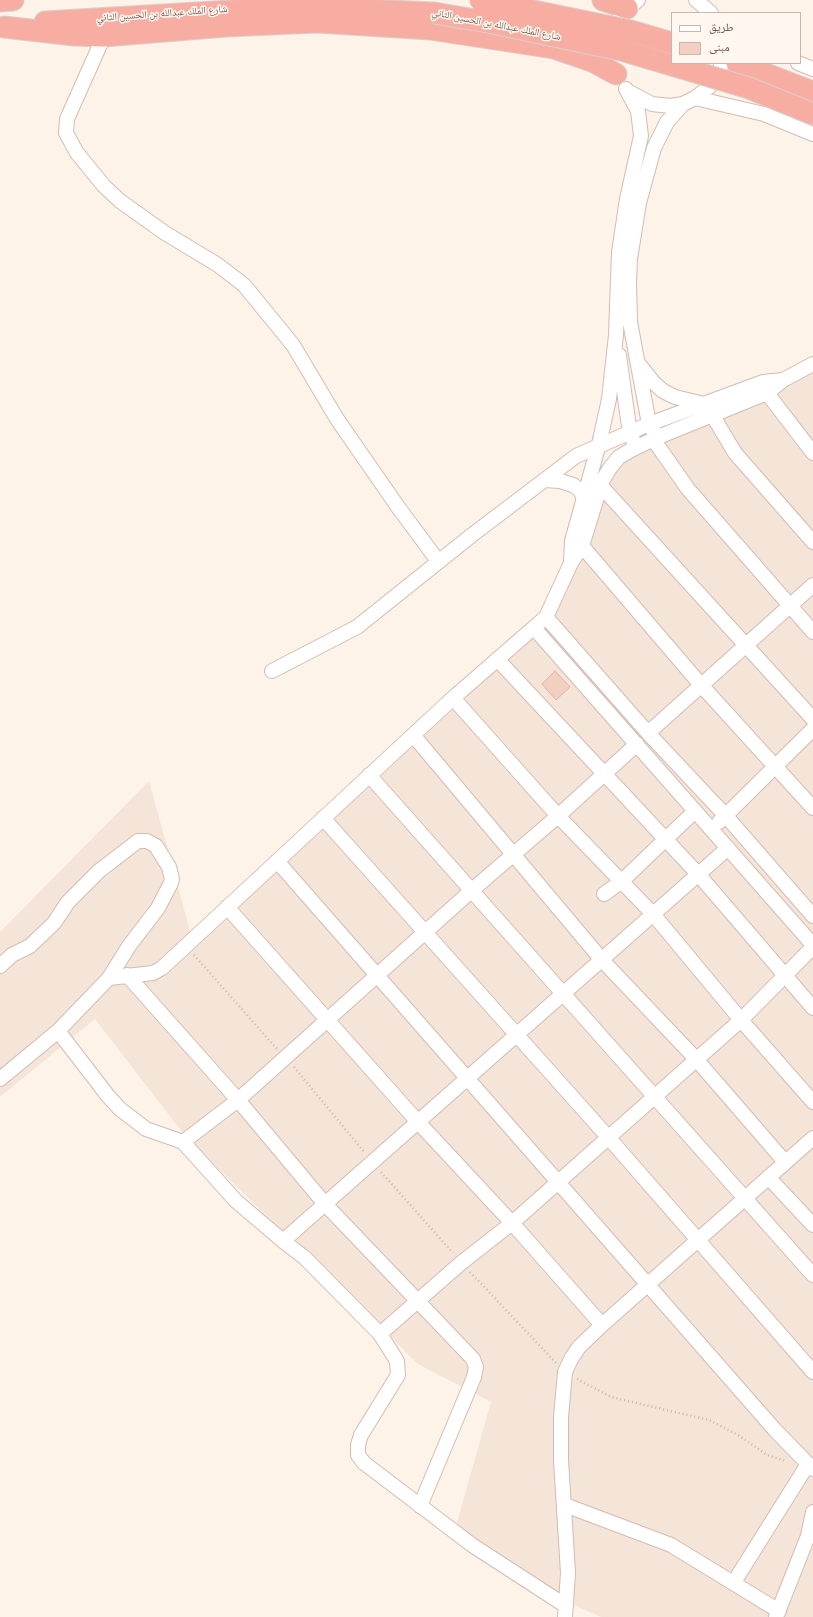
<!DOCTYPE html>
<meta charset="utf-8">
<style>
body{margin:0}
#map{position:relative;width:813px;height:1617px;overflow:hidden;background:#fdf3e9;font-family:Poppins,"Noto Naskh Arabic",sans-serif}
canvas{display:block}
.legend{position:absolute;left:671px;top:12px;width:130px;height:52px;box-sizing:border-box;background:#fff7f0;border:1px solid #c9b7ae;margin:0;padding:5px 7px;list-style:none;font-size:12px;color:#78564c}
.legend li{display:flex;align-items:center;gap:8px;height:20px}
.legend b{width:20px;border:1px solid #c9b7ae}
</style>
<div id="map">
<canvas width="813" height="1617"></canvas>
<ul class="legend">
<li><b style="height:5px;background:#fff"></b>طريق</li>
<li><b style="height:11px;background:#f2cfc1"></b>مبنى</li>
</ul>
</div>
<script>
const c = document.querySelector('canvas').getContext('2d');
c.lineJoin = 'round';
function fill(path, color) { c.fillStyle = color; c.fill(path, 'evenodd'); }
const poly = rows => new Path2D(rows.map(r => 'M' + r).join(''));
function stroke(path, color, width, dash) { c.strokeStyle = color; c.lineWidth = width; c.lineCap = dash ? 'butt' : 'round'; c.setLineDash(dash || []); c.stroke(path); }
function label(font, color, halo, rows, align = 'center') {
  c.font = font + ' Poppins,"Noto Naskh Arabic",sans-serif'; c.lineWidth = 3; c.setLineDash([]); c.textBaseline = 'middle'; c.strokeStyle = halo; c.fillStyle = color; for (const [text, x, y, turn = 0] of rows) {
    c.save(); c.translate(x, y); c.rotate((+turn || 0) * Math.PI / 180); c.textAlign = isNaN(turn) ? turn : align; if (halo) c.strokeText(text, 0, 0); c.fillText(text, 0, 0); c.restore();
  }
}
fill(poly([
 [813,361,813,1617,601,1617,567,1602,456,1526,491,1402,418,1364,186,1137,95,1019,0,1097,0,932,149,781,193,942,556,605,570,548,629,439,781,388]
]), '#f5e4d8');
const building = poly([
 [555,671,570,687,556,700,542,684,555,671]
]);
fill(building, '#f2cfc1');
stroke(building, '#e5b3a1', 1);
const minor = poly([
 [696,0,711,13],
 [612,35,621,15,638,0],
 [104,36,67,119,66,133,77,153,104,186,120,201,165,233,218,265,244,285,293,345,337,419,398,507,438,561],
 [798,63,813,69],
 [629,92,652,104,670,106,683,104,695,98,709,87,717,76,722,63],
 [695,98,764,114,813,134],
 [619,355,630,434,633,440],
 [638,363,654,383,663,391,675,397,704,404],
 [767,393,813,453],
 [713,416,735,453,813,542],
 [654,432,649,424,630,322,629,282,630,259,639,203,654,148,667,122,683,104],
 [653,439,688,489,813,632],
 [545,480,560,481,573,485,580,490,584,499],
 [600,485,813,719],
 [582,546,701,685,813,808],
 [571,562,572,541,600,440,609,399,616,335,619,252,627,199,641,136,638,111,626,89],
 [546,617,648,733,726,816,813,916],
 [534,628,813,945],
 [497,659,698,874,813,1008],
 [272,671,357,627,472,535,576,456,649,424,763,382,783,380],
 [453,698,558,816,653,914,741,1020,813,1102],
 [648,733,813,585],
 [413,735,602,960,696,1059,785,1162],
 [369,775,813,1275],
 [323,818,608,1137,813,1372],
 [719,822,813,729],
 [277,861,775,1430,813,1469],
 [604,894,622,881,695,811],
 [227,907,418,1122,512,1223,602,1325],
 [0,966,12,955,30,946,54,923,68,902,99,871,138,841,147,841,156,846,169,867,172,879,171,883,158,908,129,946,109,978],
 [127,975,238,1100,325,1204,473,1359,476,1367,474,1377,420,1506],
 [58,1031,108,1096,120,1109,146,1129,183,1142,236,1201,283,1241,305,1258,380,1334,397,1361,398,1375,361,1435,358,1445,358,1455,364,1463,472,1545,566,1606],
 [0,1079,58,1031,109,978,153,973,162,968,453,698,546,617,571,563,582,546,602,481,610,468,619,457,631,450,658,437,767,393,783,380,813,364],
 [183,1142,238,1100,471,891,558,816,637,744],
 [768,1177,813,1225],
 [283,1241,728,848],
 [380,1334,461,1263,512,1223,741,1020,813,947],
 [565,1505,671,1545,779,1611],
 [734,1582,808,1464],
 [565,1617,568,1573,561,1460,561,1417,565,1372,571,1359,579,1347,602,1325,813,1138],
 [776,1617,808,1536,813,1512]
]);
const highway = poly([
 [603,0,627,8],
 [0,1,13,0],
 [45,22,297,7,434,13],
 [4,27,74,35,104,36,226,26,317,22,430,29,554,48,592,61,616,74],
 [737,63,813,92]
]);
stroke(minor, '#d2bcb1', 16);
stroke(highway, '#d9d0cd', 23);
stroke(poly([
 [194,955,277,1049],
 [294,1067,365,1153],
 [381,1172,453,1253],
 [470,1272,556,1363],
 [577,1379,611,1397,709,1420,738,1435,767,1455,786,1461]
]), '#d8b1a3', 2.5, [1, 3]);
stroke(minor, '#fff', 14);
stroke(highway, '#f7ada1', 21);
const highwayBridge = poly([
 [480,0,631,31,672,43],
 [434,13,488,22,621,50,749,88,813,114]
]);
stroke(highwayBridge, '#d9d0cd', 23, []);
stroke(highwayBridge, '#f7ada1', 21);
label('10px', '#78564c', '#fff7f0', [
 ["شارع الملك عبدالله بن الحسين الثاني",162,14,-4],
 ["شارع الملك عبدالله بن الحسين الثاني",496,25,11]
]);
</script>
